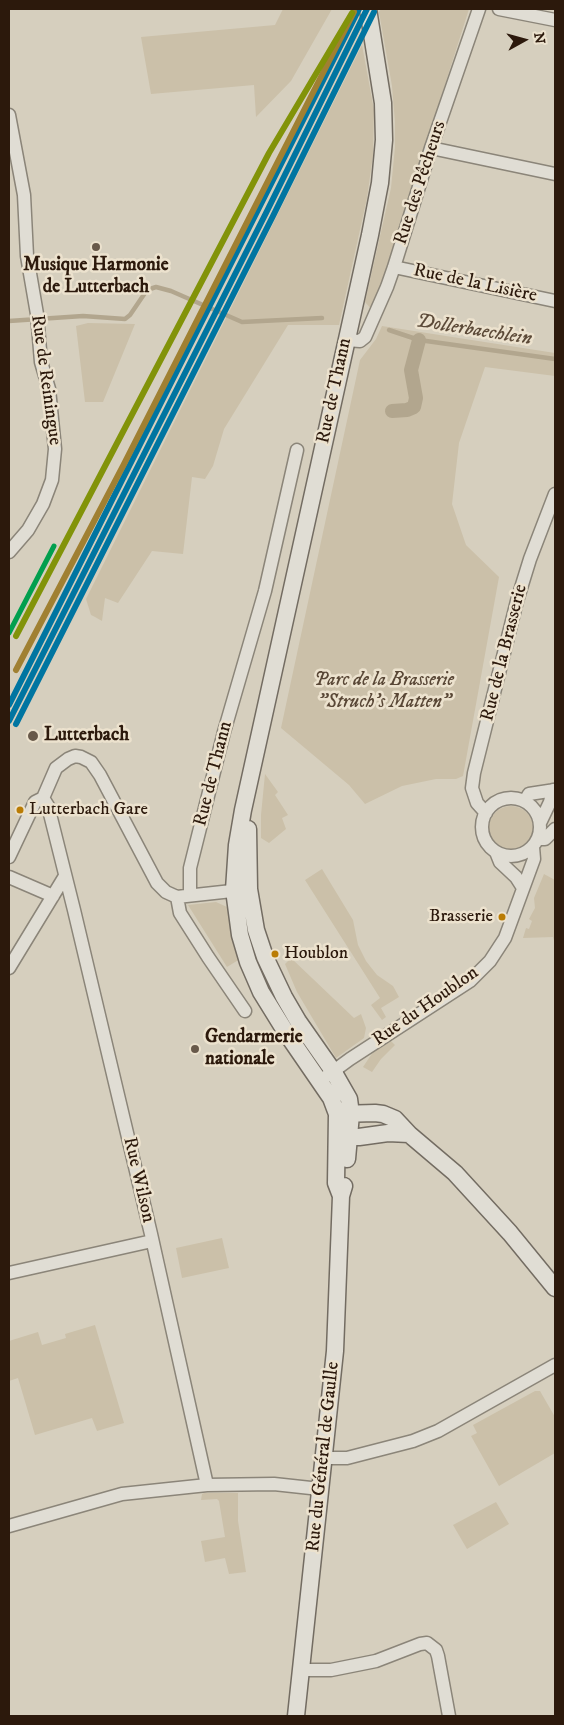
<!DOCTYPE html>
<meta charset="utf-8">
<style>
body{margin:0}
#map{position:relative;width:564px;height:1725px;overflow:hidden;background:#d6cfbe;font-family:"IM FELL DW Pica",serif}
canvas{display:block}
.frame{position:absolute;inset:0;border:10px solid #2c190c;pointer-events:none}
.north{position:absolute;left:499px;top:15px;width:50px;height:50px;-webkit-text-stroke:4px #ece2ce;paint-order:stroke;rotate:83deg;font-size:14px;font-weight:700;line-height:20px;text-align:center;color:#2c190c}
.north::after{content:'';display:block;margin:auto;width:18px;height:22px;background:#2c190c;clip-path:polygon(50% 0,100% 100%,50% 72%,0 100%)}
</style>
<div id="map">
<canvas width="564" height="1725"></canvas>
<div class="frame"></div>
<div class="north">N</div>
</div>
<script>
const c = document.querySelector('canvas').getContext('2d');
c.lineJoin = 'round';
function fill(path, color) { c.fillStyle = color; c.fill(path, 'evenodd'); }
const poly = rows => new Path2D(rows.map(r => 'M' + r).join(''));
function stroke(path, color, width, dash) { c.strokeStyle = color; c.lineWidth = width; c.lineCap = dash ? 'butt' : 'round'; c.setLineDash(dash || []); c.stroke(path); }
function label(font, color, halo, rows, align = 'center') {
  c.font = font + ' "IM FELL DW Pica",serif'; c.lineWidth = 5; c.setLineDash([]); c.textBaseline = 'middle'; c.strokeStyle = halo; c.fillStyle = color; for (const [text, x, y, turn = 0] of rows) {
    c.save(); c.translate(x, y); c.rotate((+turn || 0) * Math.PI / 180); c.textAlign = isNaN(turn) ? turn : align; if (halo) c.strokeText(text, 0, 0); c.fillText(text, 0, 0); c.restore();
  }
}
fill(poly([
 [283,9,332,9,291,81,256,117,254,85,151,94,141,37,275,25],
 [381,9,469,9,373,311,365,302,391,188,395,147,395,122,392,86,379,12],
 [362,45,374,110,373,155,367,198,339,325,288,325,224,429,213,466,205,479,192,477,183,554,152,551,118,603,105,598,102,621,95,617,91,615,86,599,90,591],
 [88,323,135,324,103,402,85,402,76,326],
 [382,326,555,353,555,376,485,367,459,443,452,504,466,545,499,577,463,776,456,779,436,779,402,786,365,804,349,785,281,728,360,360,376,339],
 [265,774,278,792,275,795,288,815,282,818,286,829,269,843,261,838,261,815],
 '489 828a22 22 0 1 1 44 0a22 22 0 1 1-44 0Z',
 [322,869,353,920,358,945,366,961,377,975,393,986,399,997,381,1008,386,1017,382,1020,371,1005,380,998,305,880],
 [544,874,555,880,555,944,553,937,523,938,526,928,529,929,532,921,529,919,535,908,534,898],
 [216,902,227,907,240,959,227,967,188,905],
 [291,958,354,1018,361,1014,366,1028,364,1038,336,1058,297,992,285,964],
 [390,1040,395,1045,381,1059,372,1072,363,1067,373,1052],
 [222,1238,229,1268,182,1278,176,1248],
 [95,1325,124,1423,97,1431,92,1418,35,1435,18,1378,9,1381,9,1341,38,1332,42,1345,66,1338,65,1334],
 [535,1391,540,1391,555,1417,555,1453,499,1486,471,1436,477,1433,473,1425],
 [204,1493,238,1493,238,1521,246,1572,229,1574,225,1558,205,1562,201,1541,225,1537,219,1501,217,1499,201,1500,202,1494],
 [496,1502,509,1524,467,1549,453,1525]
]), '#cbc0a9');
stroke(poly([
 [9,321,83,316,125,319,130,315,147,290,156,287,171,291,242,322,322,318],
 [389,330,419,340,555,359]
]), '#b2a68e', 4.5);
stroke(poly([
 [392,411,407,410,414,407,416,398,411,370,419,340]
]), '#b2a68e', 14);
const minor = poly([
 [499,9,555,20],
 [9,115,24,195,27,256,37,314,41,362,49,389,55,449,52,480,43,504,28,530,9,552],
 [431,148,555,174],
 [394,267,555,301],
 [346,340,360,341,365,337,387,287,394,267,431,148,479,9],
 '482 827a29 29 0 1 1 58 0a29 29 0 1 1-58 0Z',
 [43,798,48,806,74,910,151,1234,207,1485],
 [525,801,529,794,555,790],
 [486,813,477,803,472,788,474,773,517,601,530,559,555,494],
 [540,823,550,802,553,790],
 [538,839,545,839,555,829],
 [496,852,500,862,516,877,523,888],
 [9,857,35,802,43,798,56,768,68,759,75,756,81,757,91,762,100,775,157,883,166,892,177,897,241,890],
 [9,877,53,896],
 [190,895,190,868,224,732,265,591,297,450],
 [177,897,180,913,208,957,245,1011],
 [9,968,65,876],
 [320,1081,350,1059,470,981,490,961,505,938,534,859,533,847],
 [9,1273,152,1241],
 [324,1458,347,1458,413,1441,438,1431,555,1365],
 [9,1526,122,1494,207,1485,274,1484,320,1489],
 [301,1670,331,1670,376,1661,420,1644,427,1643,436,1650,438,1656,449,1716]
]);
const secondary = poly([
 [248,829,249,889,256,930,265,957,284,997,298,1021,333,1071,349,1099,351,1114,347,1159],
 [340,1114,375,1113,383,1114,395,1119,409,1134,455,1173,510,1233,555,1288],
 [339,1136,359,1137,388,1133,409,1134],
 [341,1196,336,1183,337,1114,331,1098,287,1034,261,992,248,962,240,935,234,890,237,845,243,810,370,235,380,183,384,140,383,103,368,9],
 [296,1716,335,1351,341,1196,344,1186]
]);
stroke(minor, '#8b8579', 15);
stroke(secondary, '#736c62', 19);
stroke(minor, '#e0ddd4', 12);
stroke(secondary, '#e0ddd4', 16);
stroke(poly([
 [9,721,266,213,367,9]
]), '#0075a1', 6);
stroke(poly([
 [16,724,273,216,374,12]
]), '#0075a1', 6);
stroke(poly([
 [9,705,359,9]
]), '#0075a1', 6);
stroke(poly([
 [16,670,123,466,354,12]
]), '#a08032', 6);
stroke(poly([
 [16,636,269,153,352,13]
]), '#829309', 6);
stroke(poly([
 [9,633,54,546]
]), '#029f4e', 5);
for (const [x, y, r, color] of [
 [96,247,5,"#68594a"],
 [33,736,6,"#68594a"],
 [20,810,4.5,"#ba7c04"],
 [502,917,4.5,"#ba7c04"],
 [275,954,4.5,"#ba7c04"],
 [195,1049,5,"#68594a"]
]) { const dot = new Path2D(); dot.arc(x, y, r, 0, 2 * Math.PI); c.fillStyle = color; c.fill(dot); stroke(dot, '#ece2ce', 2); }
label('18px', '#2c190c', '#ece2ce', [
 ["Lutterbach Gare",29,810],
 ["Brasserie",493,917,"right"],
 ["Houblon",284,954]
], 'left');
label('19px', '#2c190c', '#ece2ce', [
 ["Rue des Pêcheurs",421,183,-72],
 ["Rue de la Lisière",475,284,12],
 ["Rue de Reiningue",45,380,82],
 ["Rue de Thann",335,391,-78],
 ["Rue de la Brasserie",505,653,-76],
 ["Rue de Thann",214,774,-76],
 ["Rue du Houblon",426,1007,-35],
 ["Rue Wilson",138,1180,77],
 ["Rue du Général de Gaulle",324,1457,-84]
]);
label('bold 19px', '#2c190c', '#ece2ce', [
 ["Musique Harmonie",96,266,"center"],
 ["de Lutterbach",96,288,"center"],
 ["Lutterbach",44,736],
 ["Gendarmerie",205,1038],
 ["nationale",205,1060]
], 'left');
label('italic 19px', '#594736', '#ece2ce', [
 ["Parc de la Brasserie",384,681],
 ["\"Struch's Matten\"",384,703]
]);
label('italic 20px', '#5c4a38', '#ece2ce', [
 ["Dollerbaechlein",474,331,9]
]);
</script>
